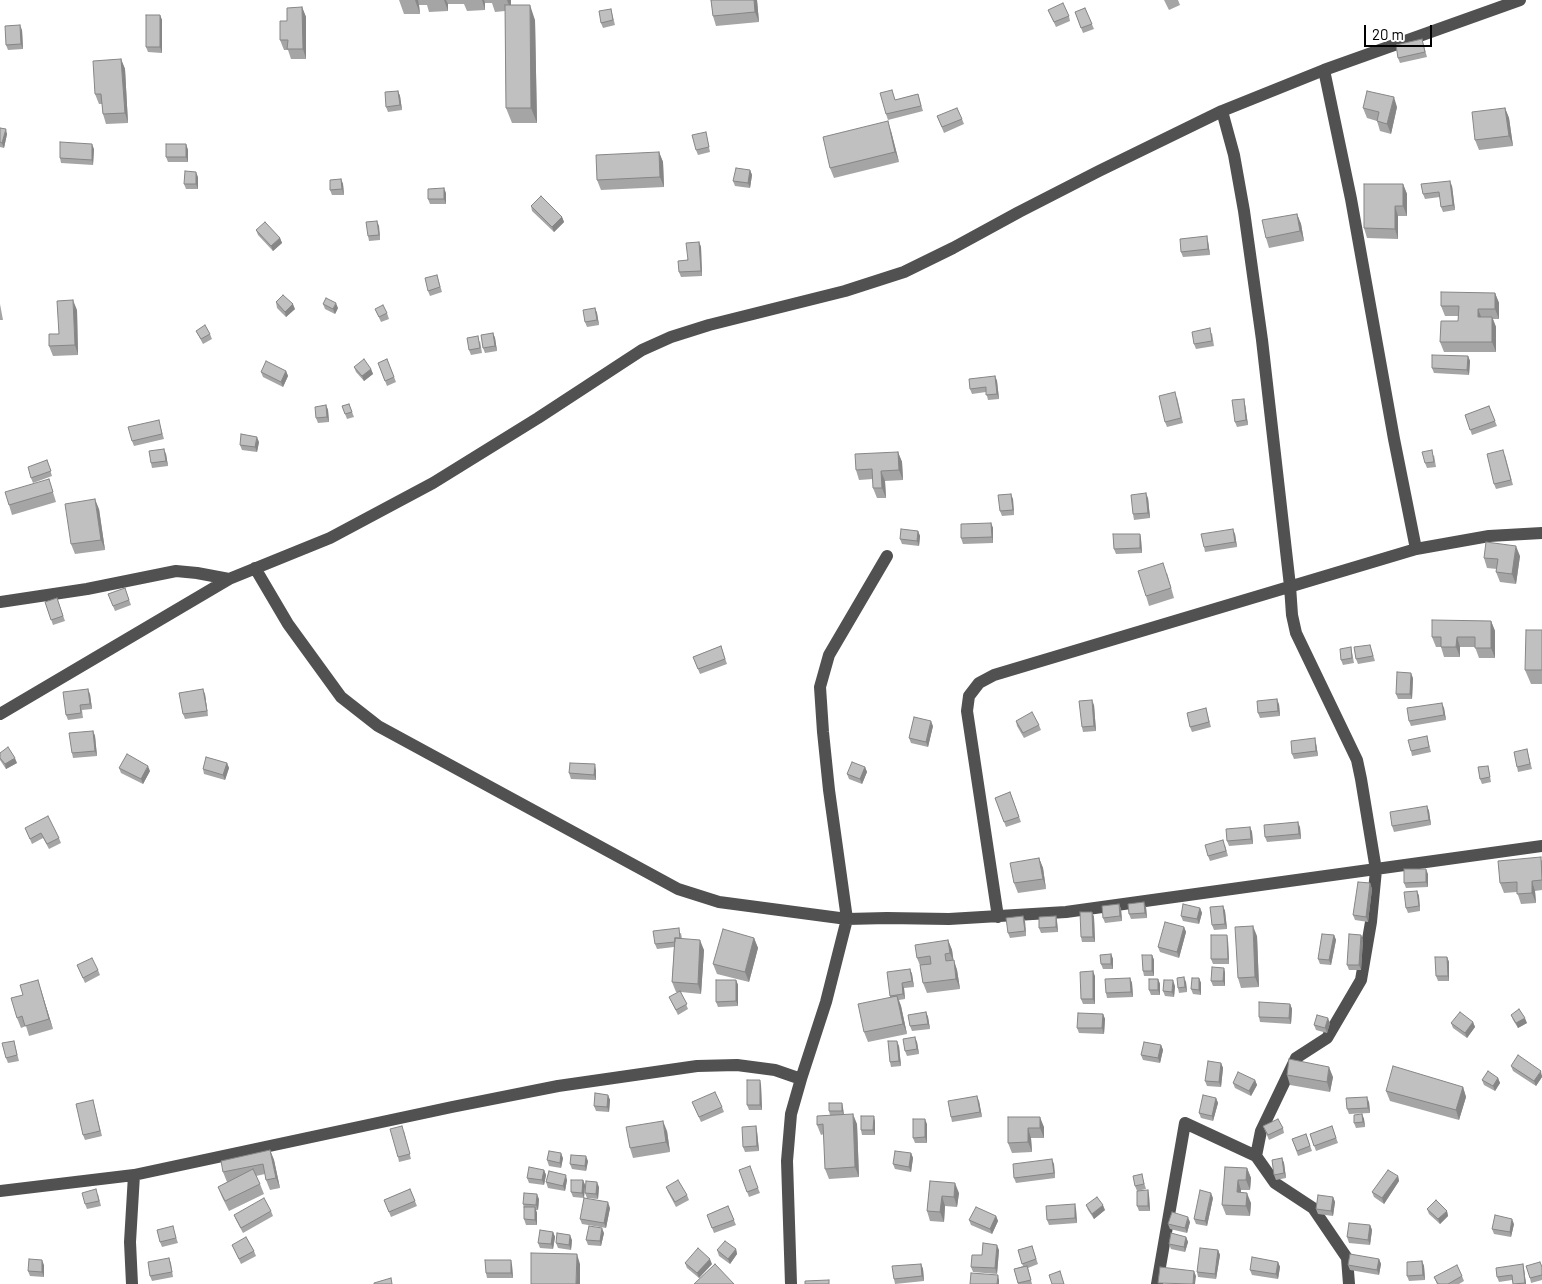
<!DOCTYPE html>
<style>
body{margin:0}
#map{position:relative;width:1542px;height:1284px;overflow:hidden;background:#fff;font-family:Barlow,sans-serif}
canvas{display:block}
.scale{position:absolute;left:1364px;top:25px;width:68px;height:22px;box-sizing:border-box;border:2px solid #000;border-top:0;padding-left:6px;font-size:15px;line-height:18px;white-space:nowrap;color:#000;-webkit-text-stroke:4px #fff;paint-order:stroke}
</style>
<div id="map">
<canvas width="1542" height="1284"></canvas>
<div class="scale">20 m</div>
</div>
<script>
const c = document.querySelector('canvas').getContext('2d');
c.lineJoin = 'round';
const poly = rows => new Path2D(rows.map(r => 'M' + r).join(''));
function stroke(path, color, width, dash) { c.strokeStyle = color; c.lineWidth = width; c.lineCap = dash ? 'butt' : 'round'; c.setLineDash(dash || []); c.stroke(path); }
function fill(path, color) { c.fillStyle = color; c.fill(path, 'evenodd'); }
stroke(poly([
 [1222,111,1234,155,1244,211,1262,340,1290,586,1292,615,1296,633,1357,760,1361,779,1376,870,1371,922,1361,980,1327,1038,1296,1058,1261,1131,1256,1156],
 [1416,549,1489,536,1542,533],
 [255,568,288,624,341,697,378,726,678,889,719,902,847,919,829,790,823,732,820,687,829,655,887,556],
 [0,602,87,589,176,571,197,573,229,579],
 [0,714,229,579,330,538,433,483,538,418,642,350,671,337,709,325,845,291,904,272,953,248,1019,212,1099,171,1222,111,1324,70,1520,0],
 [998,917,967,711,969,696,979,683,994,675,1416,549,1394,439,1351,199,1324,70],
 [0,1191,134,1175,452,1107,558,1086,697,1066,737,1065,775,1070,801,1079,826,1002,847,919,887,918,949,919,1066,912,1542,846],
 [132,1284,130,1242,134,1175],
 [791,1284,787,1161,791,1114,801,1079],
 [1157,1284,1185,1123,1256,1156,1275,1183,1313,1208,1347,1258,1349,1284]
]), '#515151', 12);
fill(poly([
 [399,0,511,0,511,5,535,20,537,123,512,123,506,108,505,11,495,12,492,3,485,3,485,10,467,11,464,4,448,4,448,11,429,12,427,5,419,5,420,14,404,14],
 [711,0,757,0,759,22,716,26,713,16],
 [1164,0,1178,0,1180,5,1169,10],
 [302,7,306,17,306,59,291,59,288,50,284,50,280,40,287,21],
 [1085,8,1094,29,1083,33,1075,12],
 [611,9,615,25,603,28,601,23],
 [1048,10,1069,16,1070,21,1056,27],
 [160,15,162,20,162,53,148,52,146,47],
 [22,30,23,49,8,50,6,45],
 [1422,39,1427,57,1400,63,1398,58],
 [121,59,125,69,128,123,106,124,103,114,102,104,99,104,95,94],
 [892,90,895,100,918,94,923,111,888,120,886,114],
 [398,91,400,96,402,110,388,112,386,107],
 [1397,107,1391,134,1380,131,1377,121,1367,118,1363,108],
 [1505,108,1509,118,1513,146,1479,150,1475,140],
 [937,116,962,119,964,124,944,133],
 [0,128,7,134,4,148,0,147],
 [891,131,899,162,834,178,830,168],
 [707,137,710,152,698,155,696,150],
 [186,144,188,150,188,162,168,162,166,157],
 [94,149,93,165,61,163,60,158],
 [659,152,663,162,664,187,601,190,597,180],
 [750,170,752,175,750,188,735,186,733,181],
 [198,177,198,189,186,189,184,184],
 [341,179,343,184,344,195,332,195,330,190],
 [1403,184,1407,194,1407,216,1398,216,1398,239,1367,238,1364,228],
 [1452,186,1455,210,1443,212,1441,207,1440,197,1425,199,1423,194],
 [446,193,446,204,430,204,428,199],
 [531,206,562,217,564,222,554,232,532,211],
 [1297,214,1301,224,1304,241,1269,248,1266,238],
 [379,226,380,240,369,241,368,236],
 [256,230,280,238,282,243,273,251,258,235],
 [1208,241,1210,255,1183,257,1181,252],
 [699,242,701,247,702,276,681,277,679,272],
 [437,275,442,292,430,296,428,291],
 [1495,293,1499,303,1499,319,1493,319,1496,327,1496,352,1444,352,1440,342,1458,321,1458,316,1445,316,1441,306],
 [276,302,295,309,286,317,277,308],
 [0,304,3,320,0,320],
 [323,304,338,308,335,314,325,309],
 [595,308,597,313,599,325,587,327,585,322],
 [375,309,387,313,389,319,381,322],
 [77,310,78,355,53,356,49,346],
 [196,331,210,334,212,339,203,344],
 [493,333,495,338,497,351,485,353,483,348],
 [1212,333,1214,346,1196,349,1194,344],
 [480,341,482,353,471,355,469,350],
 [1468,356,1470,361,1469,375,1434,373,1432,368],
 [387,359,396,382,387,386,378,363],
 [354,367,371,369,373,374,364,381,356,372],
 [286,371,288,376,283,387,263,377,261,372],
 [995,376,997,381,999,399,988,400,986,392,972,394,970,389],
 [1177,397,1183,423,1167,427,1165,422],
 [1244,399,1245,404,1248,425,1237,427,1235,422],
 [349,404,354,417,347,419,342,406],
 [326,405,328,410,329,422,318,423,316,418],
 [1489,406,1497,426,1472,435,1465,415],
 [160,425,164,439,134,446,132,441],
 [259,442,257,452,242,450,240,445],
 [898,452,902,462,903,480,885,481,886,498,877,498,873,488,873,479,859,480,856,470],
 [166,454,168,466,152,468,151,463],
 [1434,455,1436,467,1427,468,1425,463],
 [1505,455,1513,485,1496,489,1494,484],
 [47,460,52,476,33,483,31,478],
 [49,479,56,502,12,515,9,505],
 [1148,498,1150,518,1134,520,1133,514],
 [1013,499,1014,515,1002,516,1000,511],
 [99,509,105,550,75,554,71,544],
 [991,523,993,528,993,543,963,544,961,538],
 [918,531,920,536,919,546,902,544,900,539],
 [1140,534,1141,539,1142,553,1116,554,1114,549],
 [1235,534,1237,547,1205,552,1204,547],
 [1520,556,1516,584,1500,582,1496,572,1497,569,1487,568,1484,558],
 [1167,573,1174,598,1149,606,1146,596],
 [125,588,131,605,115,611,108,594],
 [57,598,65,621,53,625,45,602],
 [1491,621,1495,631,1495,658,1479,658,1475,647,1460,647,1460,657,1444,657,1441,647,1436,647,1432,637],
 [1542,630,1542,684,1531,684,1525,670],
 [1370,645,1375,661,1358,664,1356,659],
 [721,646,727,664,700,674,693,657],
 [1351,647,1352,652,1354,663,1343,665,1341,660],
 [1413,678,1412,699,1398,699,1396,694],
 [90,694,92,709,82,710,83,718,68,720,66,715],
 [205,694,208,716,185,719,183,714],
 [1279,704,1280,716,1260,718,1258,713],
 [1094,705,1096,731,1083,732,1082,727],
 [1206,708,1211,727,1192,732,1190,727],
 [1444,708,1446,720,1411,726,1409,721],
 [1016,721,1039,725,1041,730,1024,738,1017,726],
 [933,726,928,747,911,743,909,738],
 [93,731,95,736,97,756,73,758,72,753],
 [1427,736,1431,752,1412,756,1411,751],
 [1316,743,1318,756,1294,759,1292,754],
 [1527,749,1532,769,1518,772,1517,767],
 [0,753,17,763,6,769,0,760],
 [227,763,229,768,225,780,204,774,203,769],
 [1488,766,1489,771,1491,782,1482,784,1480,779],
 [865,767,867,772,862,784,849,779,847,774],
 [119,768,150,771,143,784,121,773],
 [596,770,596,780,571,779,569,773],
 [1010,792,1021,822,1006,827,995,798],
 [1427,806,1429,811,1431,825,1394,832,1392,826],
 [1250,827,1252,832,1253,844,1229,846,1227,841],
 [1300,827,1301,839,1267,842,1265,837],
 [25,828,59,838,61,843,49,849,43,838,32,844],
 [1225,845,1228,856,1210,861,1208,856],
 [1039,858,1043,868,1046,889,1018,893,1014,883],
 [1542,860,1542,890,1535,891,1536,903,1521,904,1517,892,1504,893,1500,883],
 [1428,874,1428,887,1406,888,1404,883],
 [1370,883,1372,889,1368,922,1355,920,1353,915],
 [1417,891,1419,896,1420,911,1408,913,1406,908],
 [1119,904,1121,909,1122,921,1105,923,1103,918],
 [1223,906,1225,911,1227,929,1214,930,1212,925],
 [1146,907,1147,918,1131,919,1129,914],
 [1200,908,1202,913,1199,924,1183,921,1181,916],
 [1092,912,1094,917,1095,942,1082,942,1081,937],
 [1023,916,1025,921,1026,936,1010,938,1008,933],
 [1056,916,1057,921,1058,932,1041,933,1039,928],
 [1184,927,1186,932,1179,958,1160,952,1158,947],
 [681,933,682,939,704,950,701,994,681,992,688,1009,678,1015,669,997,679,992,676,992,672,982,674,947,657,949,655,944],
 [1334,935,1336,940,1331,965,1320,964,1318,959],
 [1361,935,1363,940,1361,970,1349,970,1347,965],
 [1257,936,1259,987,1241,988,1238,978],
 [754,938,758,948,749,982,717,974,713,964],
 [948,940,952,950,953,960,957,970,960,989,927,993,923,983,921,968,917,958],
 [1228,940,1229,964,1213,964,1211,959],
 [1111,954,1113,959,1113,969,1103,969,1101,964],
 [1152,955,1154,960,1154,976,1144,976,1143,971],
 [1447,957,1449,962,1449,981,1438,981,1436,976],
 [77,965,98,970,100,975,85,983],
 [1224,968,1225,973,1225,986,1213,986,1211,981],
 [910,969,912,974,914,987,904,988,905,999,899,1000,901,1006,907,1034,868,1042,864,1032,890,997,890,996],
 [1095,976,1095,1004,1083,1004,1081,999],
 [1130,978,1132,983,1133,997,1107,998,1106,993],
 [1199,978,1201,983,1201,995,1193,994,1191,989],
 [1158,979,1160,984,1160,995,1151,995,1149,990],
 [736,980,738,985,738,1006,718,1007,716,1002],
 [1186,982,1187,992,1179,993,1178,988],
 [1175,986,1174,997,1165,996,1163,991],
 [41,990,53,1029,29,1036,26,1026,21,1028,17,1018],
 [1290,1004,1292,1009,1291,1024,1260,1022,1259,1017],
 [926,1012,928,1017,930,1029,912,1031,910,1026],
 [1103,1014,1105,1019,1104,1034,1079,1033,1077,1028],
 [1511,1015,1527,1023,1518,1028,1513,1020],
 [1473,1022,1475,1027,1467,1038,1453,1028,1451,1023],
 [1330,1023,1327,1033,1316,1030,1314,1025],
 [14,1041,19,1061,8,1063,6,1058],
 [917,1042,919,1054,907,1056,905,1051],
 [1161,1045,1163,1050,1160,1063,1143,1060,1141,1055],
 [899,1046,901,1066,891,1067,890,1062],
 [1221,1063,1223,1068,1221,1087,1207,1086,1205,1081],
 [1511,1066,1542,1075,1542,1077,1536,1086,1513,1071],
 [1287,1075,1333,1077,1330,1092,1290,1085],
 [1498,1078,1500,1083,1495,1091,1484,1085,1482,1080],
 [1255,1080,1257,1085,1251,1096,1235,1088,1233,1083],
 [761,1085,762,1110,749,1110,747,1105],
 [1463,1087,1466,1097,1459,1120,1390,1101,1386,1091],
 [608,1095,610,1100,609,1112,596,1111,594,1106],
 [1216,1098,1218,1103,1213,1121,1201,1118,1199,1113],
 [93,1100,102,1136,85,1140,83,1135],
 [979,1101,982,1117,952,1122,951,1117],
 [692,1102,722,1107,724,1112,701,1122],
 [1369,1102,1370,1113,1349,1114,1347,1109],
 [842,1103,843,1108,844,1115,857,1124,859,1177,829,1179,825,1169,824,1134,821,1135,817,1125,830,1115,829,1111],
 [1362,1114,1364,1119,1365,1127,1356,1128,1354,1123],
 [1008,1117,1044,1127,1044,1138,1031,1138,1032,1152,1012,1153,1008,1143],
 [875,1121,875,1135,862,1135,861,1130],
 [927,1124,927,1143,915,1143,913,1138],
 [756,1126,757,1131,759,1151,745,1152,743,1147],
 [1263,1126,1283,1128,1284,1133,1269,1140],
 [1332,1126,1338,1143,1316,1151,1310,1134],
 [404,1131,411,1159,399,1162,398,1157],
 [667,1131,670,1152,633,1158,630,1148],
 [1306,1134,1312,1151,1298,1156,1292,1139],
 [270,1150,274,1160,280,1188,270,1190,266,1180,265,1174,256,1176,260,1184,264,1194,229,1211,222,1197,218,1187,227,1182,223,1172],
 [911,1153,913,1158,911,1172,895,1169,893,1164],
 [563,1158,561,1168,549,1166,547,1160],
 [1282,1158,1284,1163,1286,1178,1276,1180,1274,1175],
 [588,1161,586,1171,572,1169,570,1164],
 [1054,1164,1055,1178,1016,1183,1014,1178],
 [1225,1167,1247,1168,1251,1178,1250,1190,1241,1190,1241,1192,1251,1203,1250,1216,1226,1215,1222,1205],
 [544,1170,546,1175,544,1185,529,1183,527,1178],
 [739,1170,758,1188,760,1193,749,1197],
 [1398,1176,1399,1181,1384,1204,1374,1197,1372,1192],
 [1143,1179,1146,1189,1137,1191,1135,1186],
 [567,1180,565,1191,548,1188,546,1182],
 [583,1180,585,1185,584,1198,573,1197,571,1192],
 [930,1181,959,1193,957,1207,945,1206,944,1222,930,1221,927,1211],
 [599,1187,598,1199,587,1198,585,1193],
 [666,1187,687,1195,689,1200,676,1207,668,1192],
 [410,1189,417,1206,391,1217,384,1200],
 [1148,1190,1149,1195,1150,1211,1139,1211,1137,1206],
 [98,1194,101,1206,87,1209,85,1204],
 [1333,1197,1335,1202,1333,1216,1318,1214,1316,1209],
 [1213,1198,1207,1226,1196,1224,1194,1219],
 [539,1199,538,1210,536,1210,537,1213,537,1225,526,1225,524,1219,524,1208,523,1204],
 [1086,1205,1105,1210,1094,1219,1088,1210],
 [728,1206,736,1225,714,1233,707,1215],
 [610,1208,606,1228,582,1224,580,1219],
 [1076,1209,1077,1223,1049,1225,1047,1220],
 [1427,1209,1447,1211,1448,1216,1440,1224,1429,1214],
 [271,1211,273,1216,243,1233,236,1220,234,1215],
 [996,1216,998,1221,992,1234,971,1225,969,1220],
 [1190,1222,1187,1233,1170,1229,1168,1224],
 [1514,1224,1511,1237,1494,1234,1492,1229],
 [1370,1225,1372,1230,1370,1245,1349,1243,1347,1237],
 [174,1231,178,1243,162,1247,160,1242],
 [553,1232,555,1237,553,1249,540,1248,538,1243],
 [604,1233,601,1246,588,1245,586,1240],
 [1186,1237,1188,1242,1185,1252,1171,1249,1169,1244],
 [572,1240,571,1250,558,1248,556,1243],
 [232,1245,254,1251,256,1256,241,1264],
 [1032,1246,1038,1264,1028,1268,1032,1284,1018,1284,1014,1269,1023,1266,1018,1250],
 [736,1249,737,1254,730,1264,719,1256,717,1250],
 [999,1250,997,1274,973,1272,971,1267,982,1255],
 [1218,1250,1220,1255,1216,1279,1198,1277,1197,1272],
 [169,1258,171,1263,173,1277,152,1281,150,1276],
 [1379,1259,1381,1264,1379,1275,1350,1270,1348,1265],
 [1422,1261,1424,1266,1425,1280,1409,1281,1407,1276],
 [1278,1262,1280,1267,1278,1279,1252,1275,1250,1270],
 [685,1263,712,1264,699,1278,687,1268],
 [921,1264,923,1269,924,1281,895,1284,894,1279],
 [1523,1264,1524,1269,1526,1284,1513,1284,1512,1280,1499,1282,1497,1277],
 [44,1265,44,1277,30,1276,28,1271],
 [512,1265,513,1278,487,1278,486,1273],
 [1542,1266,1542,1280,1531,1283,1530,1278],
 [1462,1276,1464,1281,1459,1284,1437,1284,1434,1277]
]), '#a5a5a5');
fill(poly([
 [415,0,418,0,419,5,420,14],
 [444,0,446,0,448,4,448,11],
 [482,0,484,0,485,3,485,10],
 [507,0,511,0,511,11],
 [754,0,757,0,759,22,755,12],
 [530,5,535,20,537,123,531,108],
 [302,7,306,17,306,59,303,49],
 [160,15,162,20,162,53,160,47],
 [20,25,22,30,23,49,21,44],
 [121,59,125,69,128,123,125,113],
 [398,91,400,96,402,110,400,105],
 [1394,97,1397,107,1391,134,1387,124],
 [1505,108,1509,118,1513,146,1509,136],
 [888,121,891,131,899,162,895,152],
 [6,129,7,134,4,148,2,143],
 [92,144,94,149,93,165,92,160],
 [186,144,188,150,188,162,186,157],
 [659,152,663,162,664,187,660,177],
 [750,170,752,175,750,188,748,183],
 [196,172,198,177,198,189,196,184],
 [341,179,343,184,344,195,342,189],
 [1450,181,1452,186,1455,210,1453,205],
 [1403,184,1407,194,1407,216,1403,206],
 [444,188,446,193,446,204,444,199],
 [1395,206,1398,216,1398,239,1395,229],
 [1297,214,1301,224,1304,241,1300,231],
 [562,217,564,222,554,232,552,227],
 [377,221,379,226,380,240,379,235],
 [1207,236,1208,241,1210,255,1208,249],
 [280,238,282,243,273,251,271,246],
 [699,242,701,247,702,276,701,271],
 [1495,293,1499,303,1499,319,1495,309],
 [73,300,77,310,78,355,75,345],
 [336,303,338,308,335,314,333,309],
 [293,304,295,309,286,317,285,312],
 [595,308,597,313,599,325,597,320],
 [1478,309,1482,319,1478,317],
 [1492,317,1496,327,1496,352,1492,342],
 [493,333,495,338,497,351,495,346],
 [1468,356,1470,361,1469,375,1467,370],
 [371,369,373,374,364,381,362,376],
 [286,371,288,376,283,387,281,382],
 [995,376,997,381,999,399,997,394],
 [1244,399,1245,404,1248,425,1246,420],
 [326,405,328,410,329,422,327,417],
 [257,437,259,442,257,452,255,447],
 [164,449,166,454,168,466,166,461],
 [898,452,902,462,903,480,899,470],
 [881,471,885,481,886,498,882,488],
 [1146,493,1148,498,1150,518,1148,513],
 [1011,494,1013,499,1014,515,1013,510],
 [95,499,99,509,105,550,101,540],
 [991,523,993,528,993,543,992,537],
 [1233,529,1235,534,1237,547,1235,542],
 [918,531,920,536,919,546,917,541],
 [1140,534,1141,539,1142,553,1140,548],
 [1516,546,1520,556,1516,584,1512,574],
 [1491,621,1495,631,1495,658,1491,648],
 [1457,637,1460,647,1460,657,1456,647],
 [1411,673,1413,678,1412,699,1410,694],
 [88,689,90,694,92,709,90,704],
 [203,689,205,694,208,716,207,711],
 [1277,699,1279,704,1280,716,1278,711],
 [1092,700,1094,705,1096,731,1094,726],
 [1442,703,1444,708,1446,720,1444,715],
 [931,721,933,726,928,747,926,742],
 [93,731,95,736,97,756,95,751],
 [1315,738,1316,743,1318,756,1316,751],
 [15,758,17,763,6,769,5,764],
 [227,763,229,768,225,780,223,775],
 [595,764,596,770,596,780,594,775],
 [148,766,150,771,143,784,141,779],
 [865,767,867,772,862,784,860,779],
 [1427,806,1429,811,1431,825,1429,820],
 [1298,822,1300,827,1301,839,1299,834],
 [1250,827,1252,832,1253,844,1251,839],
 [1039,858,1043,868,1046,889,1043,879],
 [1426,869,1428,874,1428,887,1426,882],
 [1532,881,1535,891,1536,903,1532,893],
 [1370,883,1372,889,1368,922,1366,917],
 [1417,891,1419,896,1420,911,1419,906],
 [1144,902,1146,907,1147,918,1145,913],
 [1119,904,1121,909,1122,921,1120,916],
 [1223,906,1225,911,1227,929,1225,924],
 [1200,908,1202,913,1199,924,1197,919],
 [1092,912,1094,917,1095,942,1093,937],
 [1023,916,1025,921,1026,936,1025,931],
 [1056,916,1057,921,1058,932,1056,927],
 [1253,926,1257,936,1259,987,1255,977],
 [1184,927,1186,932,1179,958,1177,952],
 [1227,935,1228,940,1229,964,1228,959],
 [1334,935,1336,940,1331,965,1329,960],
 [1361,935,1363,940,1361,970,1359,965],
 [754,938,758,948,749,982,745,972],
 [700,940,704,950,701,994,698,984],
 [948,940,952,950,954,963,950,953],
 [1111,954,1113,959,1113,969,1111,964],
 [1152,955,1154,960,1154,976,1152,971],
 [1447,957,1449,962,1449,981,1448,976],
 [954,960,957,970,960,989,956,979],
 [1224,968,1225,973,1225,986,1223,981],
 [910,969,912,974,914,987,912,981],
 [1093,971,1095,976,1095,1004,1093,999],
 [1184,977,1186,982,1187,992,1185,987],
 [1130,978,1132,983,1133,997,1131,992],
 [1199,978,1201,983,1201,995,1199,990],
 [1158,979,1160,984,1160,995,1158,990],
 [38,980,41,990,53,1029,49,1019],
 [736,980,738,985,738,1006,736,1001],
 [1173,980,1175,986,1174,997,1172,992],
 [902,983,904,988,905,999,903,994],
 [897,996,901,1006,907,1034,903,1024],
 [1290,1004,1292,1009,1291,1024,1289,1018],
 [926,1012,928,1017,930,1029,928,1024],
 [1103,1014,1105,1019,1104,1034,1102,1028],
 [1328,1018,1330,1023,1327,1033,1325,1028],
 [1525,1018,1527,1023,1518,1028,1516,1023],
 [1473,1022,1475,1027,1467,1038,1465,1033],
 [915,1037,917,1042,919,1054,917,1049],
 [897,1041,899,1046,901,1066,899,1061],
 [1161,1045,1163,1050,1160,1063,1158,1058],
 [1221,1063,1223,1068,1221,1087,1219,1082],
 [1329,1067,1333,1077,1330,1092,1327,1082],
 [1541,1071,1542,1077,1536,1086,1534,1081],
 [1498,1078,1500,1083,1495,1091,1493,1086],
 [760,1080,761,1085,762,1110,760,1105],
 [1255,1080,1257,1085,1251,1096,1249,1091],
 [1463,1087,1466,1097,1459,1120,1456,1110],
 [608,1095,610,1100,609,1112,607,1107],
 [977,1096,979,1101,982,1117,980,1112],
 [1367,1097,1369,1102,1370,1113,1368,1108],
 [1216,1098,1218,1103,1213,1121,1212,1116],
 [842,1103,843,1108,844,1116,842,1111],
 [853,1114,857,1124,859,1177,855,1167],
 [1362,1114,1364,1119,1365,1127,1363,1122],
 [874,1116,875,1121,875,1135,873,1130],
 [1040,1117,1044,1127,1044,1138,1040,1128],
 [925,1119,927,1124,927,1143,925,1137],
 [663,1121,667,1131,670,1152,666,1142],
 [756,1126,757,1131,759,1151,757,1146],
 [1028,1128,1031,1138,1032,1152,1028,1142],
 [270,1150,274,1160,280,1188,276,1178],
 [561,1153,563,1158,561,1168,560,1163],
 [911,1153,913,1158,911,1172,909,1167],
 [586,1156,588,1161,586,1171,585,1166],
 [1282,1158,1284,1163,1286,1178,1284,1173],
 [1052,1159,1054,1164,1055,1178,1054,1173],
 [1247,1168,1251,1178,1250,1190,1246,1180],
 [544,1170,546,1175,544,1185,542,1180],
 [566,1175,567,1180,565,1191,563,1186],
 [1398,1176,1399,1181,1384,1204,1382,1198],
 [583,1180,585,1185,584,1198,582,1193],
 [1238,1180,1241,1190,1240,1202,1237,1192],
 [597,1182,599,1187,598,1199,596,1194],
 [955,1183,959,1193,957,1207,954,1197],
 [1148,1190,1149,1195,1150,1211,1148,1206],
 [1211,1193,1213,1198,1207,1226,1205,1221],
 [1247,1193,1251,1203,1250,1216,1246,1206],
 [537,1194,539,1199,538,1210,536,1205],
 [942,1196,945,1206,944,1222,940,1212],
 [1333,1197,1335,1202,1333,1216,1331,1211],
 [608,1202,610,1208,606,1228,604,1223],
 [1075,1204,1076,1209,1077,1223,1075,1218],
 [1103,1205,1105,1210,1094,1219,1092,1214],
 [535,1207,537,1213,537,1225,535,1220],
 [1447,1211,1448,1216,1440,1224,1438,1219],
 [996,1216,998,1221,992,1234,990,1229],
 [1188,1217,1190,1222,1187,1233,1185,1228],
 [1512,1219,1514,1224,1511,1237,1510,1232],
 [1370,1225,1372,1230,1370,1245,1368,1240],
 [602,1228,604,1233,601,1246,600,1241],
 [553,1232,555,1237,553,1249,551,1244],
 [570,1235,572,1240,571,1250,569,1245],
 [1186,1237,1188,1242,1185,1252,1184,1247],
 [997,1245,999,1250,997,1274,995,1268],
 [736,1249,737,1254,730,1264,728,1259],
 [1218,1250,1220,1255,1216,1279,1215,1274],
 [577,1254,580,1264,580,1284,576,1284],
 [710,1259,712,1264,699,1278,697,1273],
 [1379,1259,1381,1264,1379,1275,1377,1270],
 [42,1260,44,1265,44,1277,42,1272],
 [511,1260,512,1265,513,1278,511,1273],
 [1422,1261,1424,1266,1425,1280,1423,1275],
 [1278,1262,1280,1267,1278,1279,1276,1274],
 [921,1264,923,1269,924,1281,922,1276],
 [1523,1264,1524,1269,1526,1284,1525,1284],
 [1194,1271,1196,1276,1195,1284,1193,1284],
 [998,1275,999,1280,999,1284,997,1284]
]), '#868686');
const building = poly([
 [711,0,754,0,755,12,713,16,711,0],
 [1063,3,1069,16,1054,22,1048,10,1063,3],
 [505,5,530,5,531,108,506,108,505,5],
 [302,7,303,49,287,49,288,40,280,40,280,21,287,21,287,8,302,7],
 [1085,8,1092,24,1081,28,1075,12,1085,8],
 [611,9,613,20,601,23,599,11,611,9],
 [146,15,160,15,160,47,146,47,146,15],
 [20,25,21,44,6,45,5,26,20,25],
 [1422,39,1425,52,1398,58,1396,45,1422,39],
 [121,59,125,113,103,114,101,94,95,94,93,61,121,59],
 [892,90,895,100,918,94,921,106,886,114,880,93,892,90],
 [398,91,400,105,386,107,385,92,398,91],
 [1367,91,1394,97,1387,124,1377,121,1379,112,1363,108,1367,91],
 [957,108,962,119,942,127,937,116,957,108],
 [1505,108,1509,136,1475,140,1472,112,1505,108],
 [888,121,895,152,830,168,823,137,888,121],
 [0,128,6,129,2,143,0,142,0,128],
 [706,132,709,147,696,150,692,135,706,132],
 [60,142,92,144,92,160,60,158,60,142],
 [166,144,186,144,186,157,166,157,166,144],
 [659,152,660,177,597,180,596,155,659,152],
 [736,168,750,170,748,183,733,181,736,168],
 [185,171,196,172,196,184,184,184,185,171],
 [341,179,342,189,330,190,330,180,341,179],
 [1450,181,1453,205,1441,207,1439,192,1423,194,1421,184,1450,181],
 [1364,184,1403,184,1403,206,1395,206,1395,229,1364,228,1364,184],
 [444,188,444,199,428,199,428,189,444,188],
 [541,196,562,217,552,227,531,206,541,196],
 [1297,214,1300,231,1266,238,1262,220,1297,214],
 [377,221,379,235,368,236,366,222,377,221],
 [265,222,280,238,271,246,256,230,265,222],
 [1207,236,1208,249,1181,252,1180,239,1207,236],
 [699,242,701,271,679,272,678,261,688,260,686,243,699,242],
 [437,275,440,287,428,291,425,278,437,275],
 [1441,292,1495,293,1495,309,1478,309,1478,317,1492,317,1492,342,1440,342,1441,321,1458,321,1459,306,1441,306,1441,292],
 [283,295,293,304,285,312,276,302,283,295],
 [326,298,336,303,333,309,323,304,326,298],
 [73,300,75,345,49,346,49,334,59,334,57,301,73,300],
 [383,305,387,313,379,317,375,309,383,305],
 [595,308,597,320,585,322,583,310,595,308],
 [205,325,210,334,201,339,196,331,205,325],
 [1210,328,1212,341,1194,344,1192,332,1210,328],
 [493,333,495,346,483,348,481,335,493,333],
 [478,336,480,348,469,350,467,338,478,336],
 [1432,355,1468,356,1467,370,1432,368,1432,355],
 [364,359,371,369,362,376,354,367,364,359],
 [387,359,394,377,385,381,378,363,387,359],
 [266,361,286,371,281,382,261,372,266,361],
 [995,376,997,394,986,395,986,387,970,389,969,379,995,376],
 [1175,392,1181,418,1165,422,1159,396,1175,392],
 [1244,399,1246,420,1235,422,1232,400,1244,399],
 [349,404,352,412,345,414,342,406,349,404],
 [326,405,327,417,316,418,315,407,326,405],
 [1489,406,1495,421,1470,430,1465,415,1489,406],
 [159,420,162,434,132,441,128,427,159,420],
 [241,434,257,437,255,447,240,445,241,434],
 [164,449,166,461,151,463,149,451,164,449],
 [1432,450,1434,462,1425,463,1422,452,1432,450],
 [1503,450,1511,480,1494,484,1487,454,1503,450],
 [898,452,899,470,881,471,882,488,873,488,872,469,856,470,855,454,898,452],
 [47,460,51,471,31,478,28,467,47,460],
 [49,479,53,492,9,505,5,492,49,479],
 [1146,493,1148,513,1133,514,1131,495,1146,493],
 [1011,494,1013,510,1000,511,998,495,1011,494],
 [95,499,101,540,71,544,65,504,95,499],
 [991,523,992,537,961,538,961,524,991,523],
 [901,529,918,531,917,541,900,539,901,529],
 [1233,529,1235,542,1204,547,1201,534,1233,529],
 [1113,534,1140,534,1140,548,1114,549,1113,534],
 [1486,542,1516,546,1512,574,1496,572,1498,559,1484,558,1486,542],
 [1163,563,1171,588,1146,596,1138,571,1163,563],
 [125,588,129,600,113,606,108,594,125,588],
 [57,598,63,616,51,620,45,602,57,598],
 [1432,620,1491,621,1491,648,1475,648,1475,637,1457,637,1456,647,1441,647,1441,637,1432,637,1432,620],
 [1526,630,1542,630,1542,670,1525,670,1526,630],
 [1370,645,1373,656,1356,659,1354,647,1370,645],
 [721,646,725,659,698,669,693,657,721,646],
 [1351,647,1352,658,1341,660,1340,649,1351,647],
 [1397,672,1411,673,1410,694,1396,694,1397,672],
 [88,689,90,704,80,705,81,713,66,715,63,692,88,689],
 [203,689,207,711,183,714,179,693,203,689],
 [1277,699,1278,711,1258,713,1257,701,1277,699],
 [1092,700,1094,726,1082,727,1079,701,1092,700],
 [1442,703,1444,715,1409,721,1407,708,1442,703],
 [1206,708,1209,722,1190,727,1187,713,1206,708],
 [1032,712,1039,725,1023,733,1016,721,1032,712],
 [914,717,931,721,926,742,909,738,914,717],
 [93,731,95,751,72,753,69,733,93,731],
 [1427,736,1429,747,1411,751,1408,740,1427,736],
 [1315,738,1316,751,1292,754,1291,741,1315,738],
 [8,747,15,758,5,764,0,758,0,753,8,747],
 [1527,749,1530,764,1517,767,1514,752,1527,749],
 [127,754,148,766,141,779,119,768,127,754],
 [206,757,227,763,223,775,203,769,206,757],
 [852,762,865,767,860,779,847,774,852,762],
 [570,763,595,764,594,775,569,773,570,763],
 [1488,766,1490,777,1480,779,1478,767,1488,766],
 [1010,792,1019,817,1004,822,995,798,1010,792],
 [1427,806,1429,820,1392,826,1390,812,1427,806],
 [48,816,59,838,47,844,41,833,30,839,25,828,48,816],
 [1298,822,1299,834,1265,837,1264,825,1298,822],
 [1250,827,1251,839,1227,841,1226,829,1250,827],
 [1223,840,1226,851,1208,856,1205,845,1223,840],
 [1541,857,1542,880,1532,881,1532,893,1517,894,1517,882,1500,883,1498,861,1541,857],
 [1039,858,1043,879,1014,883,1010,863,1039,858],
 [1404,869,1426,869,1426,882,1404,883,1404,869],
 [1358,882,1370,883,1366,917,1353,915,1358,882],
 [1417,891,1419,906,1406,908,1404,892,1417,891],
 [1144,902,1145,913,1129,914,1128,904,1144,902],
 [1119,904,1120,916,1103,918,1102,906,1119,904],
 [1183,904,1200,908,1197,919,1181,916,1183,904],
 [1223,906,1225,924,1212,925,1210,907,1223,906],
 [1080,912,1092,912,1093,937,1081,937,1080,912],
 [1023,916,1025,931,1008,933,1006,918,1023,916],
 [1056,916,1056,927,1039,928,1039,917,1056,916],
 [1165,922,1184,927,1177,952,1158,947,1165,922],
 [1253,926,1255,977,1238,978,1235,927,1253,926],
 [679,928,680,938,675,938,675,942,655,944,653,931,679,928],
 [723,929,754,938,745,972,713,964,723,929],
 [1322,934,1334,935,1329,960,1318,959,1322,934],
 [1349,934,1361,935,1359,965,1347,965,1349,934],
 [1211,935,1227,935,1228,959,1211,959,1211,935],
 [675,938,700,940,698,984,672,982,675,938],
 [948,940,950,953,945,954,946,961,954,960,956,979,923,983,920,965,931,964,930,956,917,958,915,945,948,940],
 [1111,954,1111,964,1101,964,1100,955,1111,954],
 [1142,955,1152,955,1152,971,1143,971,1142,955],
 [1435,957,1447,957,1448,976,1436,976,1435,957],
 [92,958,98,970,83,978,77,965,92,958],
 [1212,967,1224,968,1223,981,1211,981,1212,967],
 [910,969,912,981,902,983,903,994,890,996,887,972,910,969],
 [1093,971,1093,999,1081,999,1080,972,1093,971],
 [1184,977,1185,987,1178,988,1177,978,1184,977],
 [1130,978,1131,992,1106,993,1105,979,1130,978],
 [1192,978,1199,978,1199,990,1191,989,1192,978],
 [1149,979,1158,979,1158,990,1149,990,1149,979],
 [38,980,49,1019,25,1026,22,1016,17,1018,11,998,23,995,20,985,38,980],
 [716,980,736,980,736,1001,716,1002,716,980],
 [1164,980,1173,980,1172,992,1163,991,1164,980],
 [680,991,687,1004,676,1010,669,997,680,991],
 [897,996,903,1024,864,1032,858,1004,897,996],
 [1259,1002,1290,1004,1289,1018,1259,1017,1259,1002],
 [1519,1009,1525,1018,1516,1023,1511,1015,1519,1009],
 [926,1012,928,1024,910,1026,908,1015,926,1012],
 [1460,1012,1473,1022,1465,1033,1451,1023,1460,1012],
 [1078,1013,1103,1014,1102,1028,1077,1028,1078,1013],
 [1317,1015,1328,1018,1325,1028,1314,1025,1317,1015],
 [915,1037,917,1049,905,1051,903,1039,915,1037],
 [14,1041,17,1055,6,1058,2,1043,14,1041],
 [888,1041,897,1041,899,1061,890,1062,888,1041],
 [1144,1042,1161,1045,1158,1058,1141,1055,1144,1042],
 [1518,1055,1541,1071,1534,1081,1511,1066,1518,1055],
 [1289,1059,1329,1067,1327,1082,1287,1075,1289,1059],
 [1208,1061,1221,1063,1219,1082,1205,1081,1208,1061],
 [1393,1066,1463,1087,1456,1110,1386,1091,1393,1066],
 [1488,1071,1498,1078,1493,1086,1482,1080,1488,1071],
 [1238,1072,1255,1080,1249,1091,1233,1083,1238,1072],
 [747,1080,760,1080,760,1105,747,1105,747,1080],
 [715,1092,722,1107,699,1117,692,1102,715,1092],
 [595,1093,608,1095,607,1107,594,1106,595,1093],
 [1203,1095,1216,1098,1212,1116,1199,1113,1203,1095],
 [977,1096,980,1112,951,1117,948,1101,977,1096],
 [1367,1097,1368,1108,1347,1109,1346,1098,1367,1097],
 [93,1100,100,1131,83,1135,76,1104,93,1100],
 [829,1103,842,1103,842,1111,829,1111,829,1103],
 [853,1114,855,1167,825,1169,823,1124,817,1125,817,1116,853,1114],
 [1362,1114,1363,1122,1354,1123,1354,1115,1362,1114],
 [861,1116,874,1116,873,1130,861,1130,861,1116],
 [1008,1117,1040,1117,1040,1128,1028,1128,1028,1142,1008,1143,1008,1117],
 [913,1119,925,1119,925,1137,913,1138,913,1119],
 [1278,1119,1283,1128,1268,1135,1263,1126,1278,1119],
 [663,1121,666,1142,630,1148,626,1127,663,1121],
 [402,1126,410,1154,398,1157,390,1129,402,1126],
 [756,1126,757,1146,743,1147,742,1127,756,1126],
 [1332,1126,1336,1138,1314,1146,1310,1134,1332,1126],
 [1306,1134,1310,1146,1297,1151,1292,1139,1306,1134],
 [270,1150,276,1178,266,1180,263,1164,223,1172,221,1161,270,1150],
 [549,1151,561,1153,560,1163,547,1160,549,1151],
 [895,1151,911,1153,909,1167,893,1164,895,1151],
 [571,1155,586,1156,585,1166,570,1164,571,1155],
 [1282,1158,1284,1173,1274,1175,1272,1160,1282,1158],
 [1052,1159,1054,1173,1014,1178,1013,1164,1052,1159],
 [750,1166,758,1188,747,1192,739,1170,750,1166],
 [529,1167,544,1170,542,1180,527,1178,529,1167],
 [1225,1167,1247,1168,1246,1180,1238,1180,1237,1192,1247,1193,1246,1206,1222,1205,1225,1167],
 [253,1169,260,1184,225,1201,218,1187,253,1169],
 [1388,1170,1398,1176,1382,1198,1372,1192,1388,1170],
 [549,1171,566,1175,563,1186,546,1182,549,1171],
 [1142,1174,1144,1184,1135,1186,1133,1176,1142,1174],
 [571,1180,583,1180,582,1193,571,1192,571,1180],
 [678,1180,687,1195,675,1202,666,1187,678,1180],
 [586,1181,597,1182,596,1194,585,1193,586,1181],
 [930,1181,955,1183,954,1197,942,1196,940,1212,927,1211,930,1181],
 [96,1189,99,1201,85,1204,82,1193,96,1189],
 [410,1189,415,1201,389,1212,384,1200,410,1189],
 [1148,1190,1148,1206,1137,1206,1137,1191,1148,1190],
 [1200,1190,1211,1193,1205,1221,1194,1219,1200,1190],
 [524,1193,537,1194,536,1205,523,1204,524,1193],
 [1318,1195,1333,1197,1331,1211,1316,1209,1318,1195],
 [1097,1197,1103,1205,1092,1214,1086,1205,1097,1197],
 [264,1198,271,1211,241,1228,234,1215,264,1198],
 [584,1198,608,1202,604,1223,580,1219,584,1198],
 [1436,1200,1447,1211,1438,1219,1427,1209,1436,1200],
 [1075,1204,1075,1218,1047,1220,1046,1206,1075,1204],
 [728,1206,734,1220,712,1228,707,1215,728,1206],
 [524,1207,535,1207,535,1220,524,1219,524,1207],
 [976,1207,996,1216,990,1229,969,1220,976,1207],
 [1172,1212,1188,1217,1185,1228,1168,1224,1172,1212],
 [1495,1215,1512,1219,1510,1232,1492,1229,1495,1215],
 [1349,1223,1370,1225,1368,1240,1347,1237,1349,1223],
 [173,1226,176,1238,160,1242,157,1230,173,1226],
 [589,1226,602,1228,600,1241,586,1240,589,1226],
 [540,1230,553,1232,551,1244,538,1243,540,1230],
 [557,1233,570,1235,569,1245,556,1243,557,1233],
 [1171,1233,1186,1237,1184,1247,1169,1244,1171,1233],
 [246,1237,254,1251,239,1259,232,1245,246,1237],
 [725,1241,736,1249,728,1259,717,1250,725,1241],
 [983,1243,997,1245,995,1268,971,1267,972,1255,982,1255,983,1243],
 [1032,1246,1036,1259,1022,1264,1018,1250,1032,1246],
 [698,1248,710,1259,697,1273,685,1263,698,1248],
 [1200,1248,1218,1250,1215,1274,1197,1272,1200,1248],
 [531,1253,577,1254,576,1284,531,1284,531,1253],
 [1350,1254,1379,1259,1377,1270,1348,1265,1350,1254],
 [1252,1257,1278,1262,1276,1274,1250,1270,1252,1257],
 [169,1258,172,1272,150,1276,148,1262,169,1258],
 [29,1259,42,1260,42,1272,28,1271,29,1259],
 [485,1260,511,1260,511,1273,486,1273,485,1260],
 [1422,1261,1423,1275,1407,1276,1407,1262,1422,1261],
 [1540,1262,1542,1267,1542,1275,1530,1278,1526,1266,1540,1262],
 [715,1264,734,1284,694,1284,715,1264],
 [921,1264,922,1276,894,1279,892,1266,921,1264],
 [1523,1264,1525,1283,1513,1284,1512,1275,1497,1277,1496,1268,1523,1264],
 [1457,1265,1462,1276,1448,1284,1438,1284,1434,1277,1457,1265],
 [1027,1266,1031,1280,1018,1283,1014,1269,1027,1266],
 [1160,1267,1194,1271,1193,1284,1158,1283,1160,1267],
 [1060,1271,1064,1284,1052,1284,1049,1275,1060,1271],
 [971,1273,998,1275,997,1284,970,1284,971,1273],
 [391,1278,392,1284,374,1284,374,1283,391,1278],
 [829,1280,829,1284,805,1284,805,1281,829,1280]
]);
fill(building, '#c0c0c0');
stroke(building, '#868686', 1);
</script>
